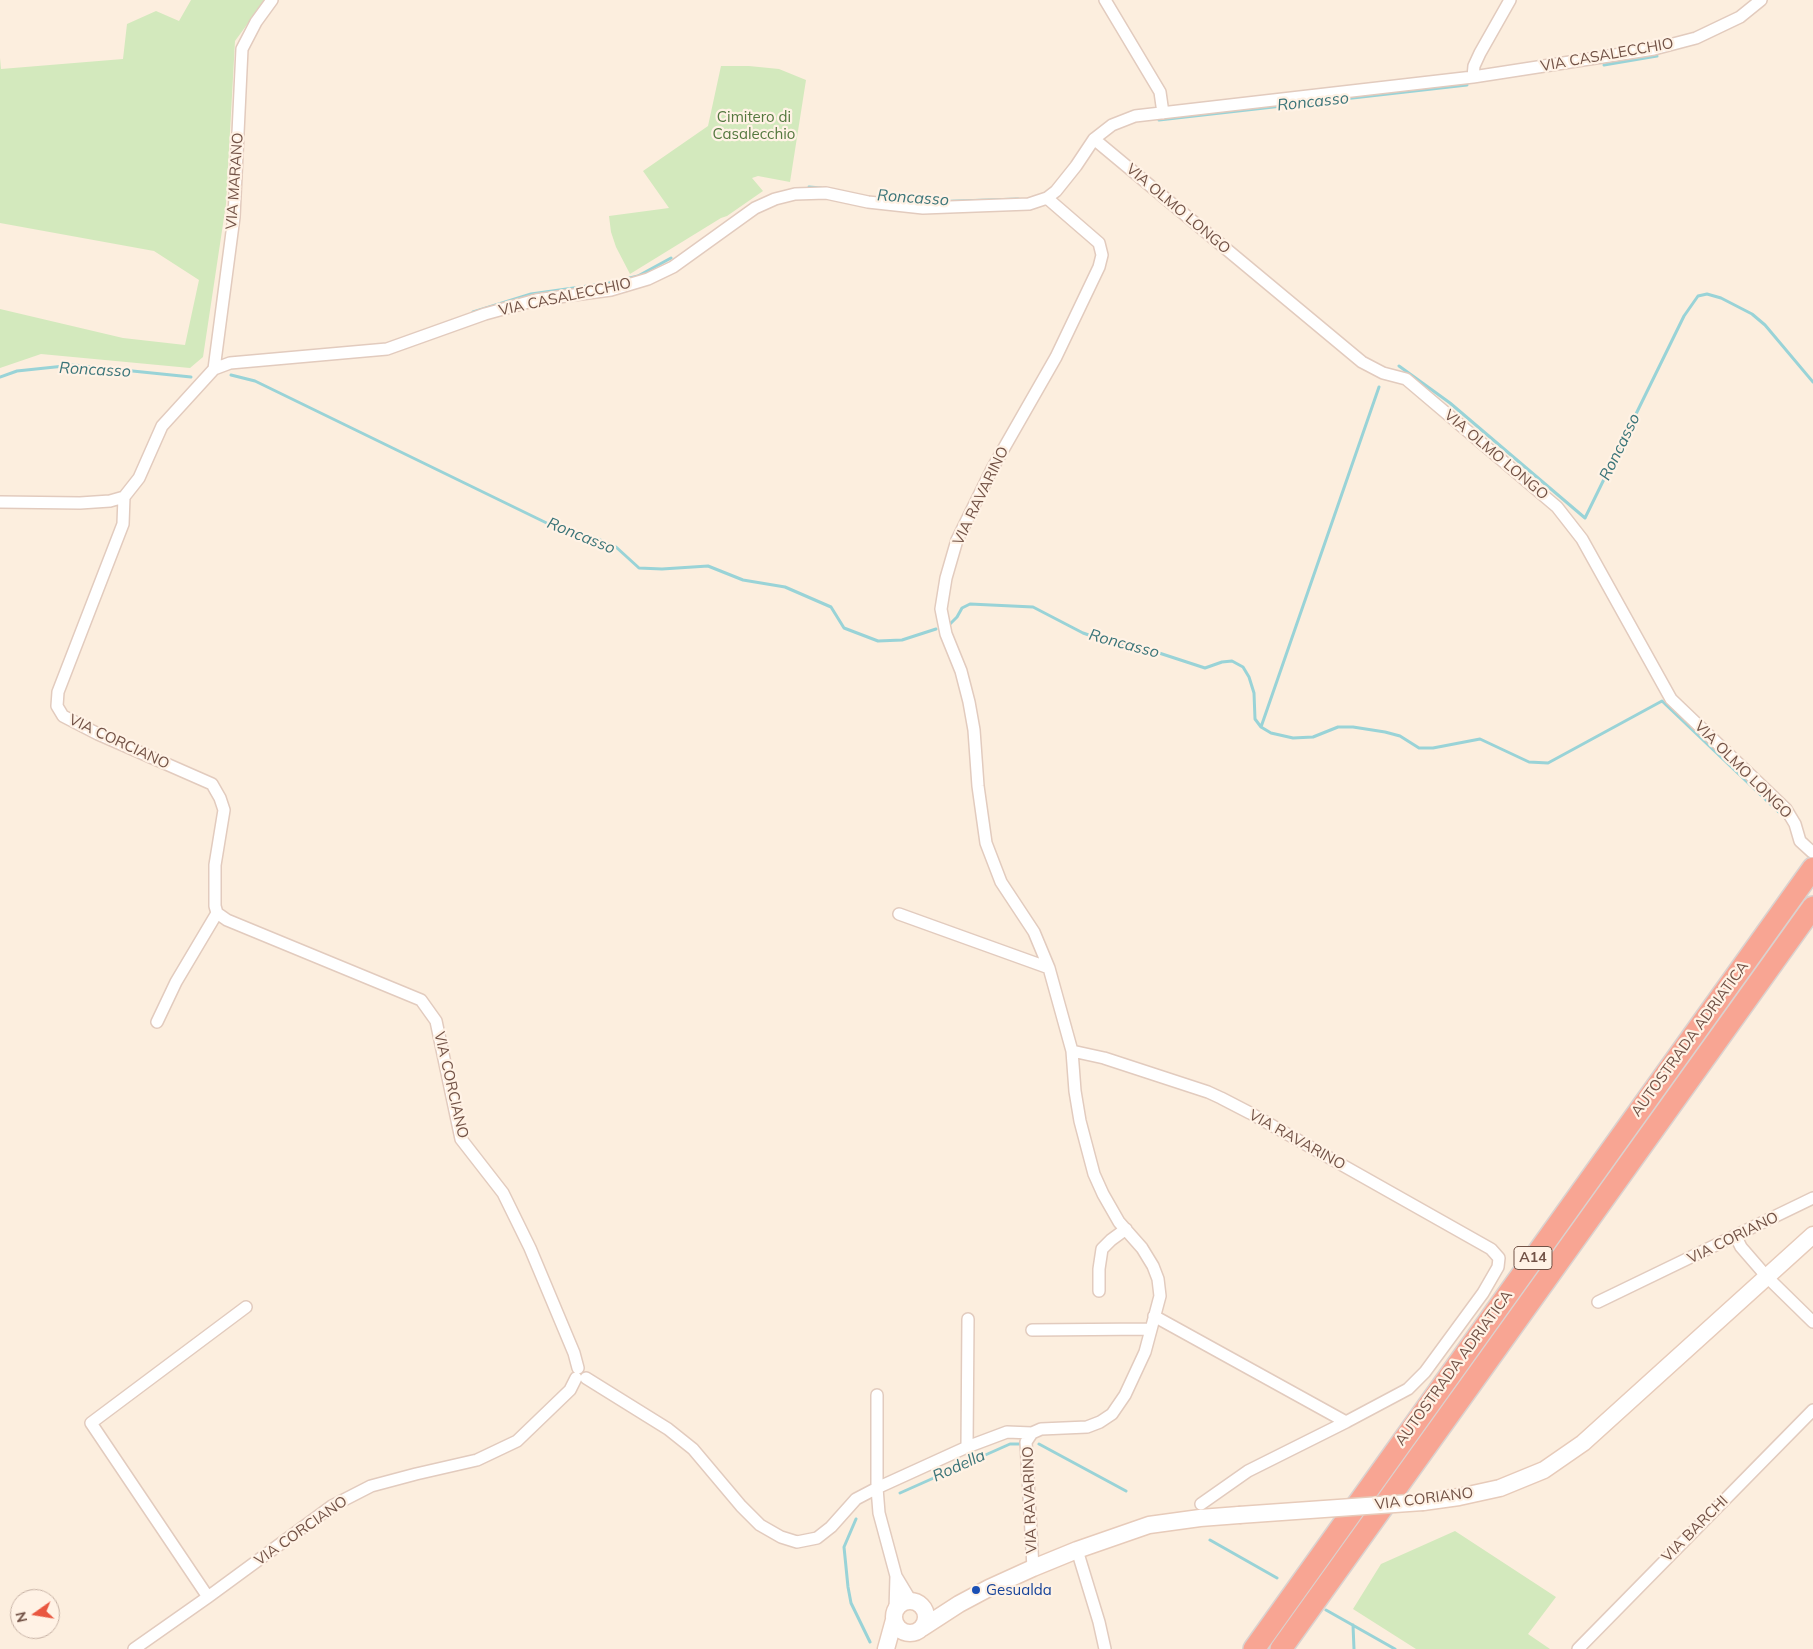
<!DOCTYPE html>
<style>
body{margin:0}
#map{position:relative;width:1813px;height:1649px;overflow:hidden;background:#fceede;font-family:Mulish,sans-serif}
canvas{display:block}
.north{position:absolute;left:10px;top:1589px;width:50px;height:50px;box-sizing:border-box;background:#fff2e5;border:1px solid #c7b2a5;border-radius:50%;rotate:257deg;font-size:14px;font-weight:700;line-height:20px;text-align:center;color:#725246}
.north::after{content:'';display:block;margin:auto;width:18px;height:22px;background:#e95740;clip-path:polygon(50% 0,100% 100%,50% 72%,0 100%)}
</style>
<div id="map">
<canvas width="1813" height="1649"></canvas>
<div class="north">N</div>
</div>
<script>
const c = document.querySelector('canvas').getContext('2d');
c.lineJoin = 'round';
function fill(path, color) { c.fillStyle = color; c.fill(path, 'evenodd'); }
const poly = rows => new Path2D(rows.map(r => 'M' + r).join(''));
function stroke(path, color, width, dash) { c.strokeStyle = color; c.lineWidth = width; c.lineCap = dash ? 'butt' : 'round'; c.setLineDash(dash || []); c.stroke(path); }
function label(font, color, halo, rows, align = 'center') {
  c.font = font + ' Mulish,sans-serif'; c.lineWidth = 4.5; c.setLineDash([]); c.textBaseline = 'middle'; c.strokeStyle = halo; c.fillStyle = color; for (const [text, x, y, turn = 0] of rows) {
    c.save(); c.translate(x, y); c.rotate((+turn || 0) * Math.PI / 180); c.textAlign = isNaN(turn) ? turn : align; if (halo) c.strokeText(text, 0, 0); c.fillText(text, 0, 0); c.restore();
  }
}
fill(poly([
 [191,0,265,0,235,41,226,204,203,357,190,368,41,354,0,368,0,309,123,338,185,345,199,280,154,251,0,223,0,58,1,69,123,59,127,24,156,11,179,21],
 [721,66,749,66,779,69,806,80,790,182,758,176,752,178,763,191,727,216,721,218,630,274,616,247,611,232,609,216,669,208,643,171,708,126],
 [1455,1531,1556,1597,1528,1634,1550,1649,1416,1649,1353,1609,1381,1564]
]), '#d3e9bd');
stroke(poly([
 [1604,65,1657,56],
 [1159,120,1467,85],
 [809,187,821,188],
 [911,201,928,202,1018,199],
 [473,312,531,294,609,283,638,276,671,258],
 [1399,366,1450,403,1585,518,1684,316,1698,296,1707,294,1721,298,1752,314,1765,325,1813,382],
 [231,375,255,381,561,530,596,538,616,547,639,568,662,569,708,566,743,580,785,587,831,607,844,628,878,641,902,640,936,629],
 [0,377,17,371,74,365,191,377],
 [950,624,957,617,962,608,970,604,1033,607,1083,633,1112,643,1153,651,1205,668,1222,662,1232,661,1243,667,1249,677,1254,693,1255,719,1261,727,1271,733,1293,738,1313,737,1338,727,1353,727,1385,732,1400,736,1419,748,1433,748,1480,739,1529,762,1548,763,1662,701,1786,819],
 [1261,727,1379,387],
 [1039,1444,1126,1491],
 [900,1493,1010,1444,1019,1444],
 [856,1519,844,1547,848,1587,851,1603,870,1642],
 [1210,1540,1277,1578],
 [1326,1610,1395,1649],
 [1353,1625,1354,1649]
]), '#99d3d7', 3);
const minor = poly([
 [1105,0,1160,92,1163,113],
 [1473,77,1474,66,1480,53,1510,0],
 [1094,139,1362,362,1383,373,1406,379,1557,507,1582,539,1671,699,1786,809,1795,824,1800,841,1812,852],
 [214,369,234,217,242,49,256,22,272,0],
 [124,497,123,524,58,692,57,706,63,716,98,734,212,784,220,798,224,810,215,865,215,906,217,913,227,920,421,1000,436,1021,461,1139,503,1193,530,1248,574,1353,578,1368],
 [0,502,80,503,110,501,124,497,139,478,162,426,214,369,230,363,387,349,485,314,536,300,611,290,648,279,673,267,755,208,775,199,795,194,826,193,868,202,923,208,1029,204,1047,198,1056,191,1076,166,1094,139,1112,125,1135,116,1473,77,1654,49,1696,38,1740,17,1761,0],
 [899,914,1049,968],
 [157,1022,176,982,217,913],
 [1072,1051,1104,1058,1208,1092,1221,1098,1250,1113,1491,1249,1499,1258,1498,1267,1483,1293,1425,1372,1408,1389,1346,1422,1248,1471,1201,1504],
 [1736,1237,1741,1247,1767,1277,1813,1322],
 [1099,1291,1099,1269,1102,1249,1111,1240,1126,1229],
 [1598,1302,1813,1198],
 [1154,1316,1346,1422],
 [1032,1330,1151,1329],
 [586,1378,668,1429,693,1449,741,1506,760,1525,781,1537,797,1542,817,1538,831,1527,856,1499,877,1488,967,1447,1007,1432,1032,1433],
 [877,1395,877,1488,879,1513,896,1576,911,1601],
 [967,1447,968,1319],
 [1077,1550,1099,1622,1105,1649],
 [1033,1568,1026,1442,1032,1433,1041,1429,1087,1427,1100,1422,1112,1414,1125,1395,1145,1352,1160,1296,1158,1279,1153,1266,1142,1248,1119,1222,1103,1194,1094,1174,1080,1121,1075,1091,1072,1051,1049,968,1034,932,1001,882,986,843,978,786,974,730,969,702,961,671,946,634,941,609,946,578,957,540,992,469,1056,357,1099,267,1102,255,1099,243,1047,198],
 [208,1597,91,1423,246,1307],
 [895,1610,896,1576],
 [134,1649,208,1597,332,1506,371,1486,416,1474,477,1460,517,1441,570,1390,576,1378],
 [1578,1649,1813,1410]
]);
const secondary = poly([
 [1423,1502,1459,1497,1500,1488,1544,1470,1583,1443,1813,1235],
 '894 1617a16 16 0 1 1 32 0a16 16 0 1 1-32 0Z',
 [922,1628,959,1604,989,1588,1033,1568,1077,1550,1149,1525,1200,1518,1239,1515],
 [886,1649,894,1620]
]);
const motorway = poly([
 [1254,1649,1813,868],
 [1281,1649,1813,907]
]);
stroke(minor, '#e2cbbe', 14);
stroke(secondary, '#e7cbba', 19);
stroke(motorway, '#dad2cf', 24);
stroke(minor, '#fff', 11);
stroke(secondary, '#fff', 16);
stroke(motorway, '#f8a593', 21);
const secondaryBridge = poly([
 [1239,1515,1423,1502]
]);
stroke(secondaryBridge, '#e7cbba', 19, []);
stroke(secondaryBridge, '#fff', 16);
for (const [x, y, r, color] of [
 [976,1590,5,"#1a4fb4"]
]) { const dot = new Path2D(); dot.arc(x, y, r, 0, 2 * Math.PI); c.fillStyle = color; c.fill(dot); stroke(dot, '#fff2e5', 2); }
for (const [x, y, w] of [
 [1533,1258,38]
]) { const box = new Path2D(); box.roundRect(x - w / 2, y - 11.5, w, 23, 4); c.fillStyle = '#fff2e5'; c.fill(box); stroke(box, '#725246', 1); }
label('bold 14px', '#725246', null, [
 ["A14",1533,1258]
]);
label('15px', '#725246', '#fff2e5', [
 ["VIA CASALECCHIO",1607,55,-10],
 ["VIA MARANO",235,181,-86],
 ["VIA OLMO LONGO",1178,209,40],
 ["VIA CASALECCHIO",565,297,-12],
 ["VIA OLMO LONGO",1496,455,40],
 ["VIA RAVARINO",981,496,-64],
 ["VIA CORCIANO",119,742,25],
 ["VIA OLMO LONGO",1743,770,45],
 ["AUTOSTRADA ADRIATICA",1690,1039,-54],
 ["VIA CORCIANO",451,1085,77],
 ["VIA RAVARINO",1297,1140,29],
 ["VIA CORIANO",1733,1238,-26],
 ["AUTOSTRADA ADRIATICA",1454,1368,-54],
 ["VIA CORIANO",1424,1499,-7],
 ["VIA RAVARINO",1030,1500,-92],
 ["VIA BARCHI",1695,1529,-45],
 ["VIA CORCIANO",301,1531,-35]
]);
label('15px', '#54783f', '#fff2e5', [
 ["Cimitero di",754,117],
 ["Casalecchio",754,134]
]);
label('15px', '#164399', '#fff2e5', [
 ["Gesualda",986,1590]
], 'left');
label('italic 16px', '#3a7478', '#fff2e5', [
 ["Roncasso",1313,102,-6],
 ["Roncasso",913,198,4],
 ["Roncasso",95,370,3],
 ["Roncasso",1620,447,-64],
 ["Roncasso",581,536,22],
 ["Roncasso",1124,644,15],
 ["Rodella",959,1466,-24]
]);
</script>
